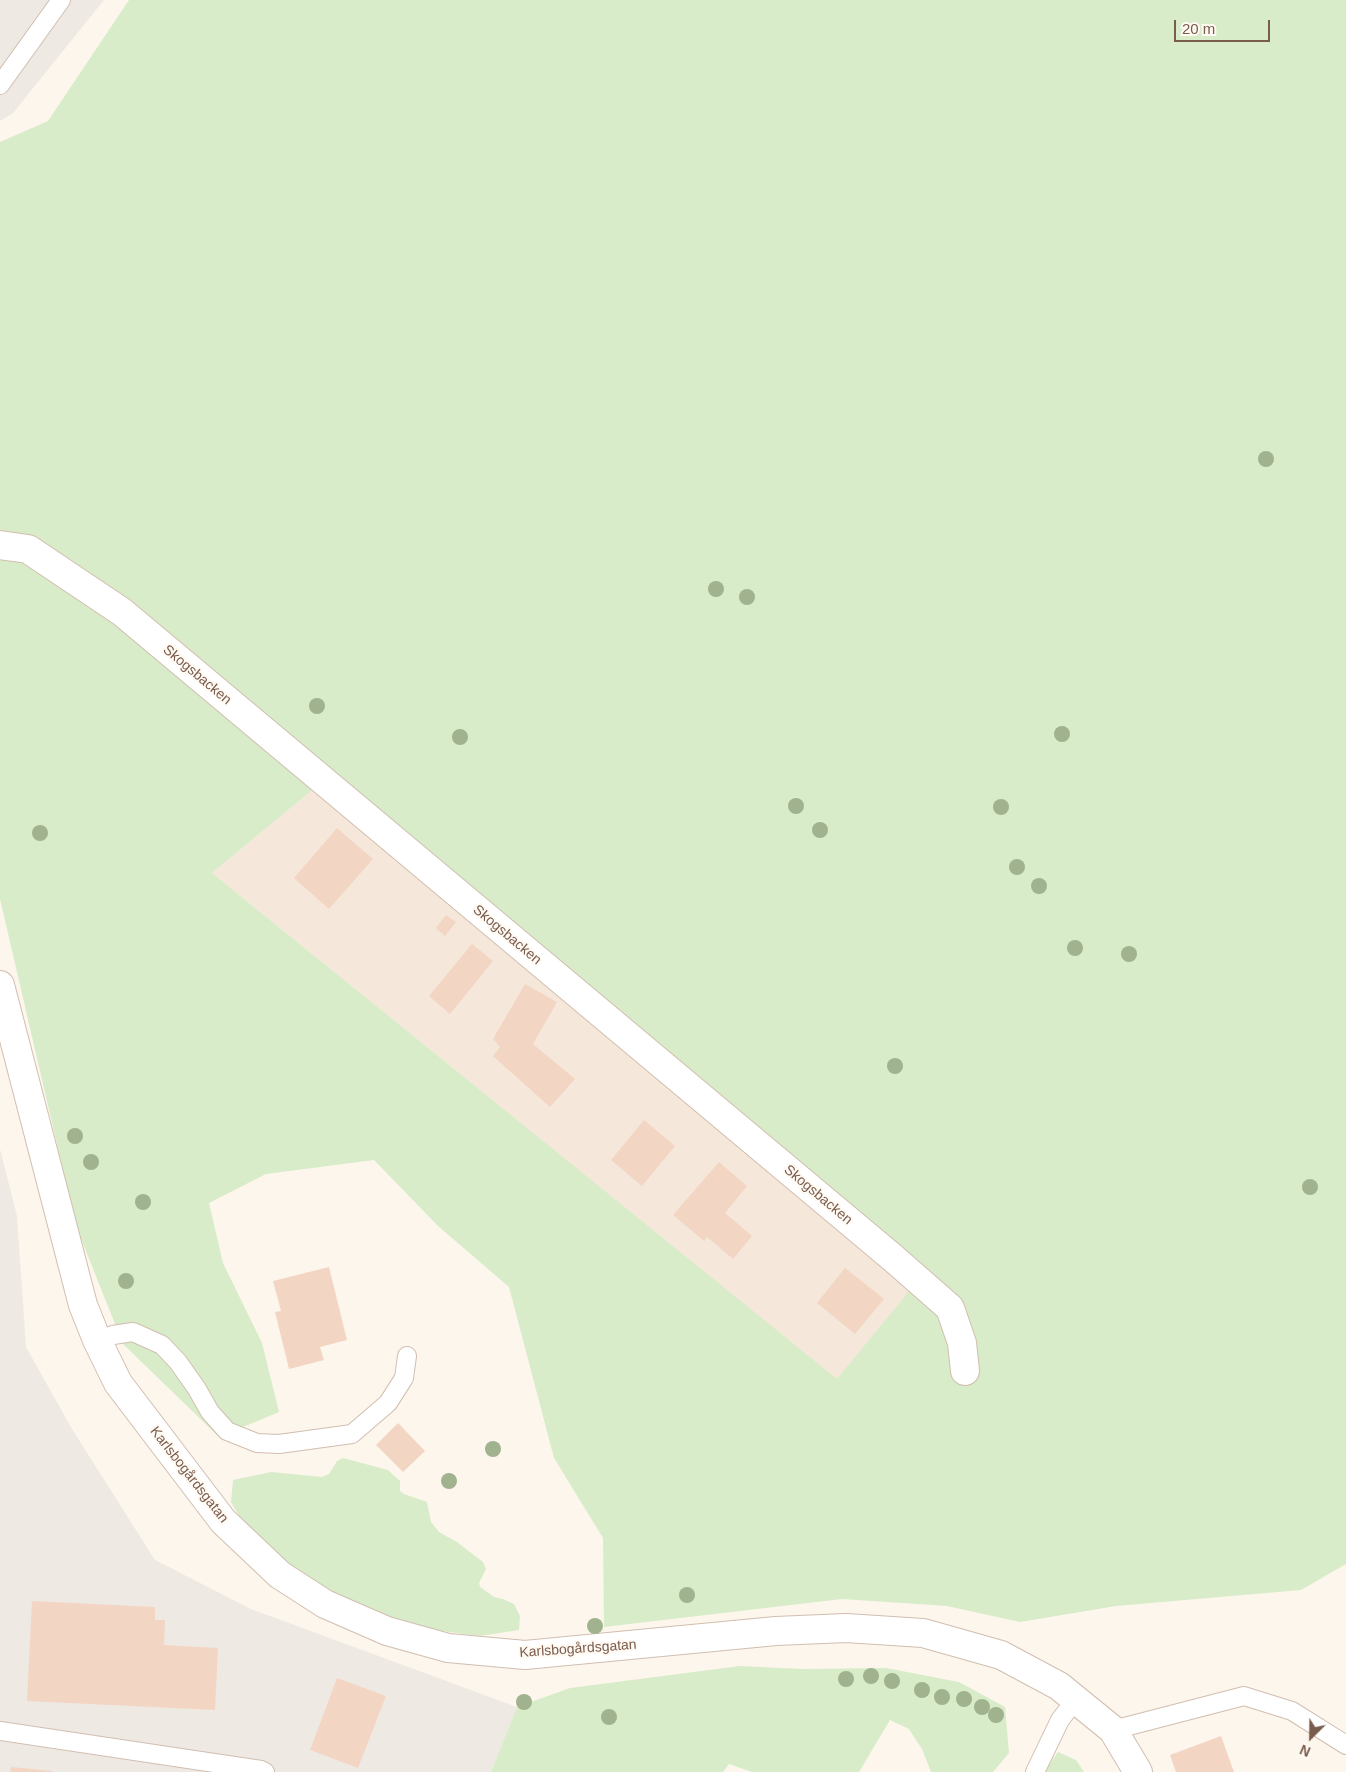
<!DOCTYPE html>
<meta charset="utf-8">
<style>
body{margin:0}
#map{position:relative;width:1346px;height:1772px;overflow:hidden;background:#fdf6ec;font-family:Helvetica,sans-serif}
canvas{display:block}
.north{position:absolute;left:1286px;top:1712px;width:50px;height:50px;-webkit-text-stroke:4px #fffaf3;paint-order:stroke;rotate:203deg;font-size:14px;font-weight:700;line-height:20px;text-align:center;color:#7a5c4d}
.north::after{content:'';display:block;margin:auto;width:18px;height:22px;background:#7a5c4d;clip-path:polygon(50% 0,100% 100%,50% 72%,0 100%)}
.scale{position:absolute;left:1174px;top:20px;width:96px;height:22px;box-sizing:border-box;border:2px solid #7a5c4d;border-top:0;padding-left:6px;font-size:15px;line-height:18px;white-space:nowrap;color:#7a5c4d;-webkit-text-stroke:4px #fffaf3;paint-order:stroke}
</style>
<div id="map">
<canvas width="1346" height="1772"></canvas>
<div class="north">N</div>
<div class="scale">20 m</div>
</div>
<script>
const c = document.querySelector('canvas').getContext('2d');
c.lineJoin = 'round';
function fill(path, color) { c.fillStyle = color; c.fill(path, 'evenodd'); }
const poly = rows => new Path2D(rows.map(r => 'M' + r).join(''));
function stroke(path, color, width, dash) { c.strokeStyle = color; c.lineWidth = width; c.lineCap = dash ? 'butt' : 'round'; c.setLineDash(dash || []); c.stroke(path); }
function label(font, color, halo, rows, align = 'center') {
  c.font = font + ' Helvetica,sans-serif'; c.lineWidth = 4.5; c.setLineDash([]); c.textBaseline = 'middle'; c.strokeStyle = halo; c.fillStyle = color; for (const [text, x, y, turn = 0] of rows) {
    c.save(); c.translate(x, y); c.rotate((+turn || 0) * Math.PI / 180); c.textAlign = isNaN(turn) ? turn : align; if (halo) c.strokeText(text, 0, 0); c.fillText(text, 0, 0); c.restore();
  }
}
fill(poly([
 [316,787,910,1291,837,1380,212,873]
]), '#f5e8da');
fill(poly([
 [0,0,104,0,13,113,0,121],
 [0,1149,17,1216,26,1347,72,1429,155,1560,251,1609,517,1707,491,1772,0,1772]
]), '#efe9e4');
fill(poly([
 [129,0,1346,0,1346,1564,1301,1590,1116,1606,1020,1622,947,1606,842,1599,604,1627,603,1538,554,1458,509,1287,438,1226,374,1160,266,1174,209,1203,223,1263,262,1343,279,1412,219,1437,123,1344,76,1226,0,899,0,142,48,121],
 [316,787,910,1290,837,1379,212,873],
 [343,1458,388,1470,400,1481,400,1491,404,1494,427,1502,431,1522,439,1532,457,1542,483,1562,486,1569,479,1583,480,1587,494,1597,503,1599,514,1604,520,1616,519,1630,480,1636,433,1630,354,1606,311,1586,248,1532,231,1502,233,1480,271,1472,322,1477,329,1474,337,1461],
 [740,1666,802,1669,886,1668,959,1682,1005,1707,1009,1753,993,1772,931,1772,922,1749,909,1729,890,1720,859,1772,752,1772,729,1764,723,1772,491,1772,517,1707,570,1688],
 [1058,1752,1076,1760,1084,1772,1044,1772]
]), '#d8ecc9');
fill(poly([
 [337,828,373,859,329,909,294,878],
 [446,915,456,922,445,936,436,928],
 [472,944,493,961,450,1014,429,996],
 [525,984,557,1002,533,1044,575,1079,550,1107,493,1056,500,1047,493,1039],
 [644,1120,675,1146,642,1186,611,1160],
 [719,1162,747,1186,725,1213,752,1236,733,1259,707,1237,704,1241,673,1215],
 [329,1267,347,1340,320,1347,324,1360,289,1369,275,1312,281,1311,273,1281],
 [845,1268,884,1299,855,1334,817,1303],
 [398,1423,425,1451,403,1472,376,1445],
 [32,1601,155,1607,155,1620,165,1620,164,1645,218,1648,215,1710,27,1701],
 [337,1678,386,1696,358,1768,310,1750],
 [1221,1736,1234,1772,1176,1772,1170,1755],
 [11,1767,52,1771,52,1772,10,1772]
]), '#f3d5c3');
const service = poly([
 [0,85,61,0],
 [97,1340,113,1335,133,1332,162,1345,178,1362,197,1389,210,1412,227,1431,257,1443,279,1444,352,1434,388,1403,404,1378,407,1356],
 [1113,1730,1244,1696,1292,1711,1346,1745],
 [0,1731,261,1770,265,1772],
 [1035,1772,1060,1720,1076,1699]
]);
const minor = poly([
 [0,545,28,549,122,612,893,1258,950,1308,962,1343,965,1371],
 [0,985,83,1305,97,1340,118,1383,223,1521,280,1575,325,1604,387,1631,448,1648,525,1655,776,1631,846,1628,923,1633,1001,1655,1059,1686,1113,1730,1138,1772]
]);
stroke(service, '#d1beb0', 20);
stroke(minor, '#d1beb0', 30);
stroke(service, '#fff', 18);
stroke(minor, '#fff', 28);
c.fillStyle = '#a0b28e';
for (const [x, y] of [
 [1266,459],
 [716,589],
 [747,597],
 [317,706],
 [1062,734],
 [460,737],
 [796,806],
 [1001,807],
 [820,830],
 [40,833],
 [1017,867],
 [1039,886],
 [1075,948],
 [1129,954],
 [895,1066],
 [75,1136],
 [91,1162],
 [1310,1187],
 [143,1202],
 [126,1281],
 [493,1449],
 [449,1481],
 [687,1595],
 [595,1626],
 [871,1676],
 [846,1679],
 [892,1681],
 [922,1690],
 [942,1697],
 [964,1699],
 [524,1702],
 [982,1707],
 [996,1715],
 [609,1717]
]) { c.beginPath(); c.arc(x, y, 8, 0, 2 * Math.PI); c.fill(); }
label('14px', '#7a5c4d', '#fffaf3', [
 ["Skogsbacken",197,675,40],
 ["Skogsbacken",507,935,40],
 ["Skogsbacken",818,1195,40],
 ["Karlsbogårdsgatan",189,1475,52],
 ["Karlsbogårdsgatan",578,1649,-4]
]);
</script>
